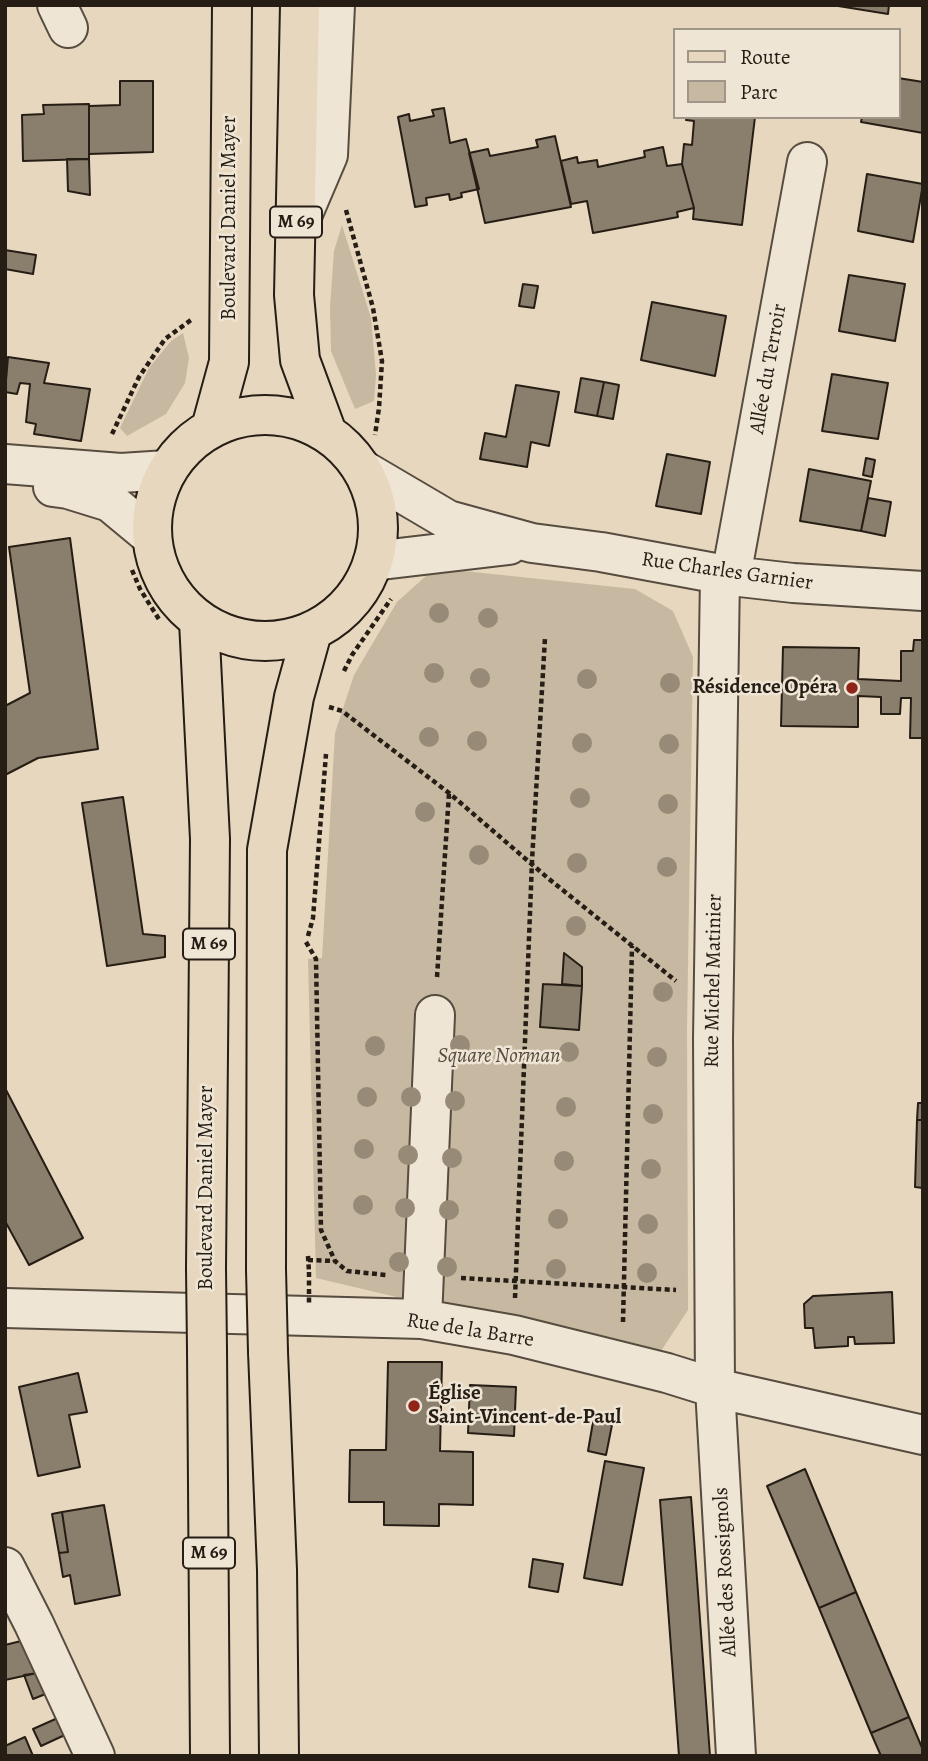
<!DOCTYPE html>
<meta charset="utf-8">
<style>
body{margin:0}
#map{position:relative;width:928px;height:1761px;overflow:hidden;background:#e7d7be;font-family:Alegreya,serif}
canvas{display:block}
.frame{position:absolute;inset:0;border:7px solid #261e15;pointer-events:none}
.legend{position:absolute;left:673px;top:28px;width:228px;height:91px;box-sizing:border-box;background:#efe5d5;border:2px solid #9f9588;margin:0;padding:9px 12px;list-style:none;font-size:21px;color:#261e15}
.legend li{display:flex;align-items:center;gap:14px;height:35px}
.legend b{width:35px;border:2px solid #9f9588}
</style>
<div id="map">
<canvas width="928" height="1761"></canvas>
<div class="frame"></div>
<ul class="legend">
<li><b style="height:9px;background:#e7d7be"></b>Route</li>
<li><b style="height:19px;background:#c6b8a1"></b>Parc</li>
</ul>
</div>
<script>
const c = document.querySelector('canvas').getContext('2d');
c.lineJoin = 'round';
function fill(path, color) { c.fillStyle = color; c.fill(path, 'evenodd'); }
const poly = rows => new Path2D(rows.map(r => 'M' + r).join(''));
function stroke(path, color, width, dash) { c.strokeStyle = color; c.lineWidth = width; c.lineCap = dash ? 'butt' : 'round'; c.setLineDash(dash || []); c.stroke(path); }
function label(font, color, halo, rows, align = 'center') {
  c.font = font + ' Alegreya,serif'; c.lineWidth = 5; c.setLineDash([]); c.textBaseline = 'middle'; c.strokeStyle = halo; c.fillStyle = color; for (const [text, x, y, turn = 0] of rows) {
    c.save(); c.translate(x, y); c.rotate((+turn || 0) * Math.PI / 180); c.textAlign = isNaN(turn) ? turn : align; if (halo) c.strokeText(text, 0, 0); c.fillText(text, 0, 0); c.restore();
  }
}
fill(poly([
 [342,225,371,318,376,375,374,401,355,409,331,351,330,307,334,251],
 [183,333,189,358,185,383,166,414,127,436,120,428,149,368,171,341],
 [464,571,635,589,673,611,693,657,687,1028,688,1310,661,1351,464,1313,316,1278,308,959,322,958,335,733,354,675,397,602,427,575]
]), '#c6b8a1');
const building = poly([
 [832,5,889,5,888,14,832,5],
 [898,78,923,82,923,133,861,122,862,117,898,117,898,78],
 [120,81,153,81,153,152,89,154,89,106,120,105,120,81],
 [89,104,89,159,23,161,22,115,44,114,43,105,89,104],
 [444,108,450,143,466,139,479,189,461,193,462,197,450,200,449,194,426,198,427,205,415,207,398,117,409,114,410,121,434,116,432,110,444,108],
 [687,117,755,117,742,225,693,219,694,208,682,164,684,144,692,145,694,121,686,120,687,117],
 [555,136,571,207,485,223,469,153,488,149,490,156,538,147,536,140,555,136],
 [663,147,667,166,682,164,694,208,677,212,678,217,593,233,587,201,571,204,561,161,577,157,578,163,597,160,598,167,645,157,644,151,663,147],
 [67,159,89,159,90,195,68,191,67,159],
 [867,174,923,184,913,242,858,231,867,174],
 [5,250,36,255,33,274,5,269,5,250],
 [849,275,905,284,895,341,839,331,849,275],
 [523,284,538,286,534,308,519,306,523,284],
 [652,302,726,316,715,376,641,360,652,302],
 [8,357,49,363,44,383,90,389,81,441,34,434,36,424,26,422,30,384,20,383,17,394,5,392,8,357],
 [832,374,888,383,878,439,822,431,832,374],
 [581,378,604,382,597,416,575,412,581,378],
 [604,382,619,385,613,419,597,416,604,382],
 [516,385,559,392,549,446,531,442,527,467,480,459,485,433,506,437,516,385],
 [667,454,710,462,701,514,656,506,667,454],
 [866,458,875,460,872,477,863,475,866,458],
 [809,469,871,481,861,531,800,521,809,469],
 [868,498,891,502,885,536,861,531,868,498],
 [70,538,98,749,38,758,5,775,5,706,30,693,9,547,70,538],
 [914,640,923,640,923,738,910,738,911,698,901,698,900,714,881,714,881,697,858,696,858,727,781,726,783,647,859,648,858,679,901,681,901,651,913,651,914,640],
 [123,797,143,934,165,936,165,957,107,966,82,803,123,797],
 [564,953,582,967,582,986,562,984,564,953],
 [543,984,582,986,579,1030,540,1027,543,984],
 [5,1088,83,1238,29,1265,5,1221,5,1088],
 [918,1103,923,1103,923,1120,917,1120,918,1103],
 [917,1120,923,1120,923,1188,915,1187,917,1120],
 [892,1292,894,1343,855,1344,854,1337,848,1337,848,1346,815,1348,813,1328,805,1328,804,1304,813,1296,892,1292],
 [388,1362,442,1362,440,1451,473,1452,473,1505,439,1504,439,1526,384,1525,384,1502,349,1502,350,1450,386,1450,388,1362],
 [78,1373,87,1412,69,1415,80,1467,38,1476,19,1387,78,1373],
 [470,1385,516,1387,514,1436,468,1433,470,1385],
 [593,1422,612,1425,606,1455,588,1451,593,1422],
 [605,1461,644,1468,622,1585,584,1578,605,1461],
 [805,1469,856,1592,819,1608,767,1486,805,1469],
 [691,1497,710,1756,679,1756,660,1500,691,1497],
 [104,1505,120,1595,75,1604,70,1575,63,1577,59,1553,68,1552,62,1512,104,1505],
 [62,1512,68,1552,59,1553,52,1514,62,1512],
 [533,1559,563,1564,558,1592,529,1587,533,1559],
 [856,1592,909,1717,871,1733,819,1608,856,1592],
 [21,1641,37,1673,5,1680,5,1645,21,1641],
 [38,1673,48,1693,33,1699,24,1675,38,1673],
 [60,1717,67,1734,41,1746,33,1729,60,1717],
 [909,1717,923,1750,923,1756,881,1756,871,1733,909,1717],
 [25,1737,33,1756,5,1756,5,1746,25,1737]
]);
fill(building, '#8a7e6d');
stroke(building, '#261e15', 2);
const minor = poly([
 [57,5,68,28],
 [296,230,328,155,335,5],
 [5,464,121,473,167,470],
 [363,470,448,520,532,543,601,552,731,576,793,583,923,591],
 [53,487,68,489,110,502,151,536],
 [373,561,509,545],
 [720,575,713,1038,715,1388,736,1756],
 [731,576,807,162],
 [5,1308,422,1319,514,1335,667,1373,715,1388,923,1435],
 [422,1319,435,1015],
 [5,1567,34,1624,95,1756]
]);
const major = poly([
 [300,5,294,295,300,360,327,433],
 '152 528a113 113 0 1 1 226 0a113 113 0 1 1-226 0Z',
 [211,428,229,362,232,5],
 [199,621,210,839,206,1268],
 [266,1269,267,850,294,697,312,632],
 [207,1350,210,1756],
 [268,1352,277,1570,279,1756]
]);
stroke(minor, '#564c3f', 42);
stroke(major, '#261e15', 42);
stroke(poly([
 [346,210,373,308,382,361,379,408,375,435],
 [112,434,139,377,165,339,191,320],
 [132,570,140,589,160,621],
 [344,671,352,655,391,599],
 [329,707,342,711,449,793,549,879,676,981],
 [308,936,313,918,326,754],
 [306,942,316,959,321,1230,335,1261,347,1271,386,1275],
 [437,977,449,793],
 [308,1256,309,1272],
 [308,1260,334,1261],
 [461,1278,676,1290],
 [515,1298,532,861,545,638],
 [623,1322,632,946]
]), '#261e15', 4.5, [5, 3.5]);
stroke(minor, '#efe5d5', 38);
stroke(major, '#e7d7be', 38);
const majorBridge = poly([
 [206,1268,207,1350],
 [266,1269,268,1352]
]);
stroke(majorBridge, '#261e15', 42, []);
stroke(poly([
 [309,1272,309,1306]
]), '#261e15', 4.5, [5, 3.5]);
stroke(majorBridge, '#e7d7be', 38);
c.fillStyle = '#978b78';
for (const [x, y] of [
 [439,613],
 [488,618],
 [434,673],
 [480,678],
 [587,679],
 [670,683],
 [429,737],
 [477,741],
 [582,743],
 [669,744],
 [580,798],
 [668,804],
 [425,812],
 [479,855],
 [577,863],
 [667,867],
 [576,926],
 [663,992],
 [460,1045],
 [375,1046],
 [569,1052],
 [657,1057],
 [367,1097],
 [411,1097],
 [455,1101],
 [566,1107],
 [653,1114],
 [364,1149],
 [408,1155],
 [452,1158],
 [564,1161],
 [651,1169],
 [363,1205],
 [405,1208],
 [449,1210],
 [558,1219],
 [648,1224],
 [399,1262],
 [447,1267],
 [556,1269],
 [647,1273]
]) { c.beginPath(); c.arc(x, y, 10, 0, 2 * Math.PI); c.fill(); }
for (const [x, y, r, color] of [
 [852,688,7,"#8f2418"],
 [414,1406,7,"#8f2418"]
]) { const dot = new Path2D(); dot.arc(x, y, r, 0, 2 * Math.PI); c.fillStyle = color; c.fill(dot); stroke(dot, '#efe5d5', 2.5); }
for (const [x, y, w] of [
 [296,222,52],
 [209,944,52],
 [209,1553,52]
]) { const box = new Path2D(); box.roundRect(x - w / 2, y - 15.5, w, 31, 5); c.fillStyle = '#efe5d5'; c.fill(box); stroke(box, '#261e15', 2); }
label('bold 19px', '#261e15', null, [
 ["M 69",296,222],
 ["M 69",209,944],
 ["M 69",209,1553]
]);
label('21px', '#261e15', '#efe5d5', [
 ["Boulevard Daniel Mayer",230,218,-90],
 ["Allée du Terroir",769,369,-80],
 ["Rue Charles Garnier",727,572,8],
 ["Rue Michel Matinier",714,981,-89],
 ["Boulevard Daniel Mayer",207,1188,-90],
 ["Rue de la Barre",470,1331,9],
 ["Allée des Rossignols",726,1572,-93]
]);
label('bold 21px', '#261e15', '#efe5d5', [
 ["Résidence Opéra",838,688],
 ["Église",428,1394,"left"],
 ["Saint-Vincent-de-Paul",428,1418,"left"]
], 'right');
label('italic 21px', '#564c3f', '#efe5d5', [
 ["Square Norman",499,1057]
]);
</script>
